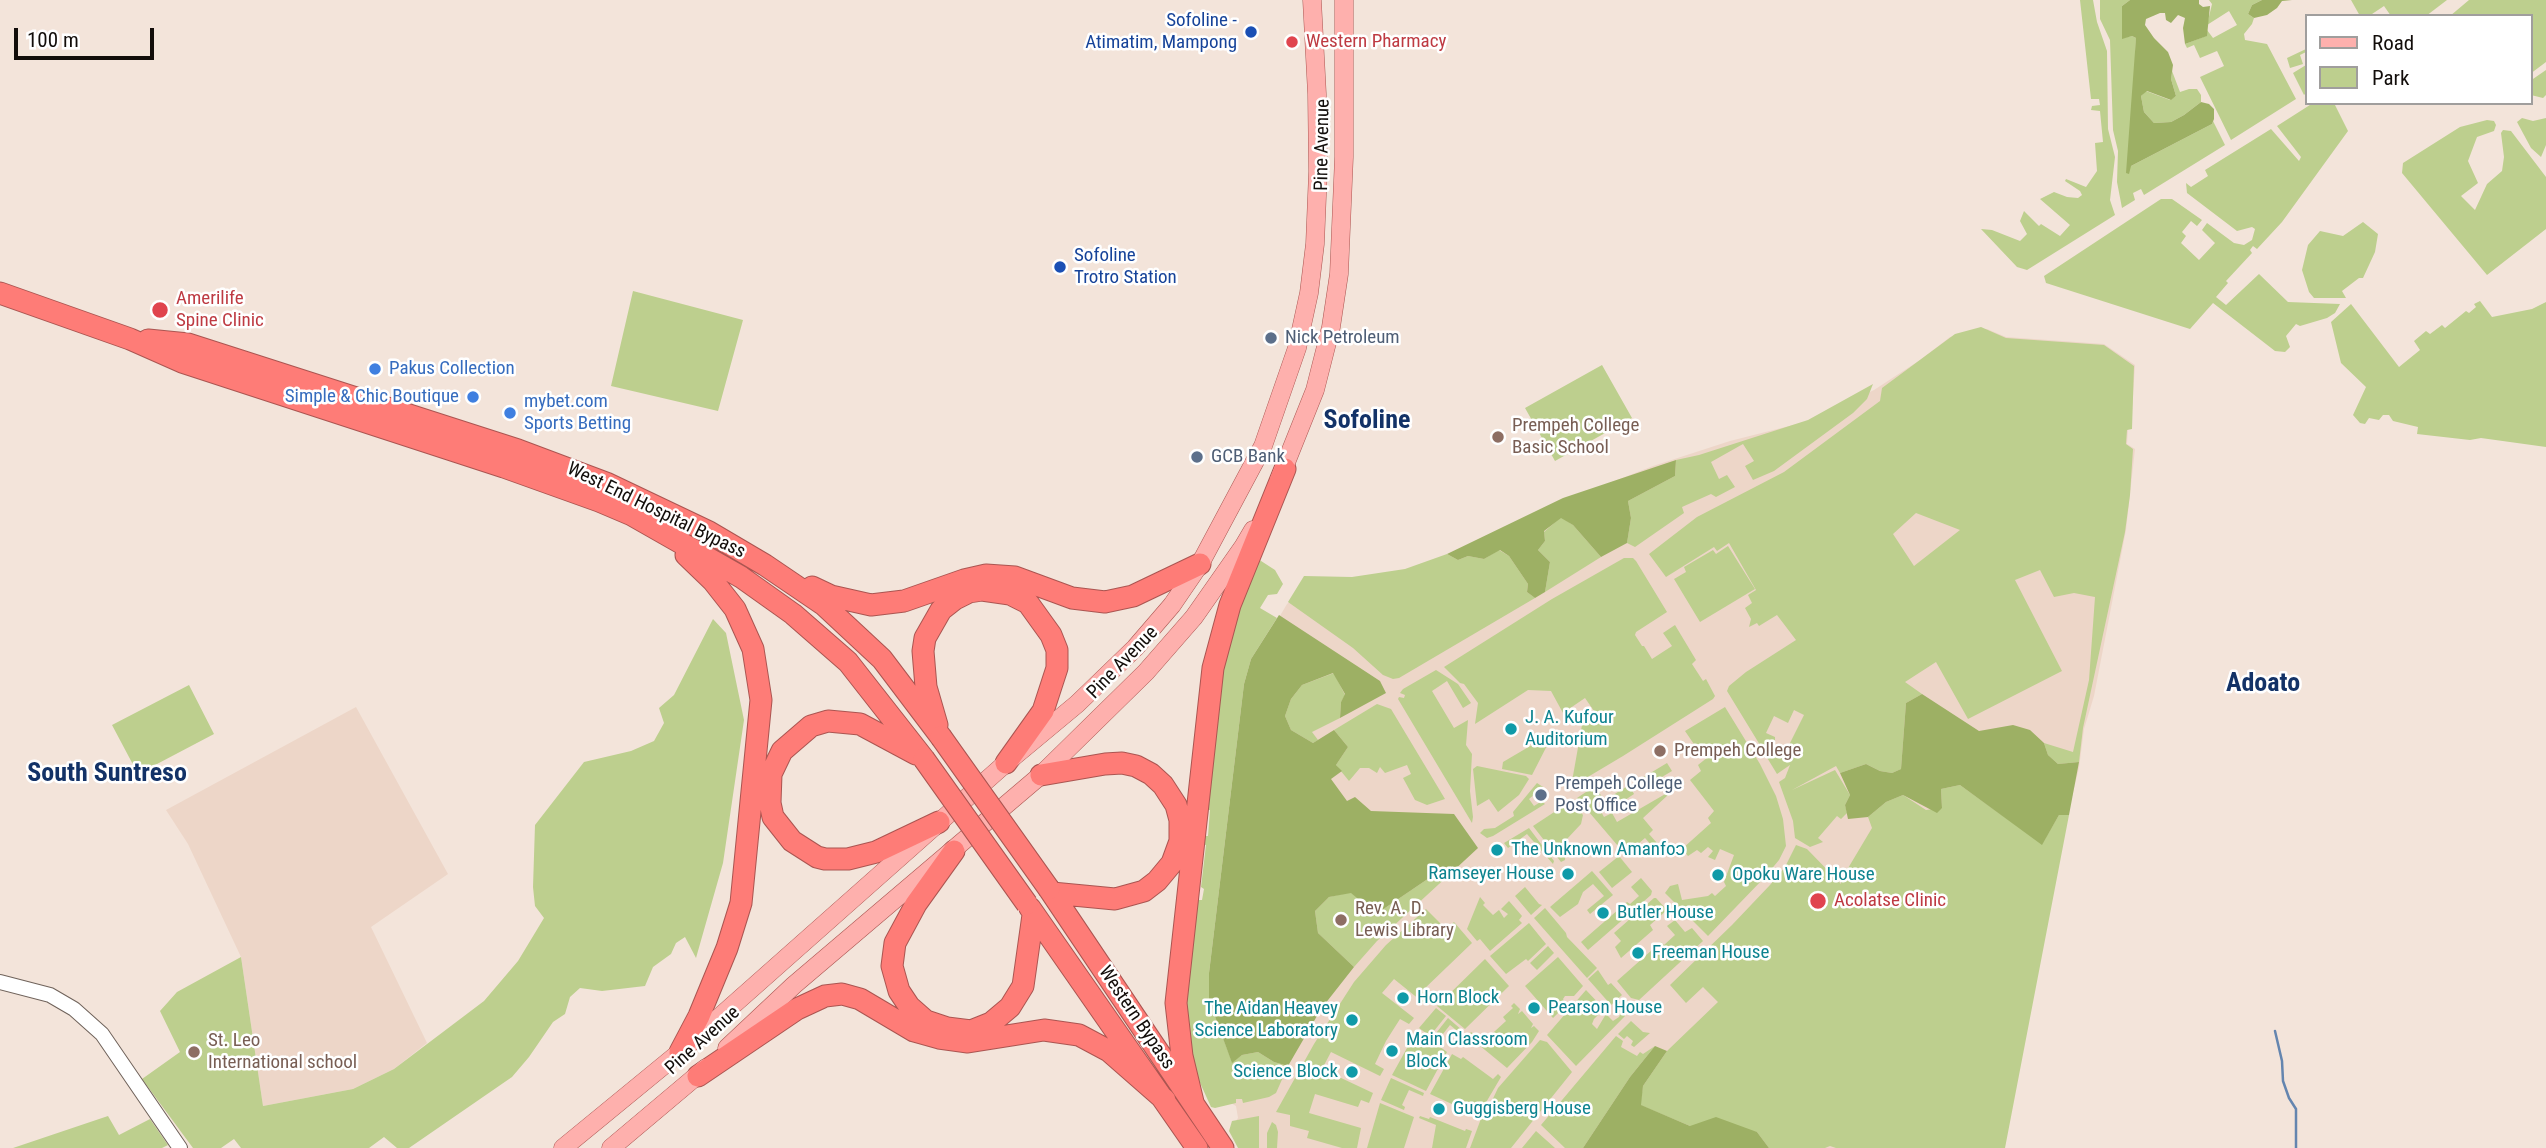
<!DOCTYPE html>
<meta charset="utf-8">
<style>
body{margin:0}
#map{position:relative;width:2546px;height:1148px;overflow:hidden;background:#f3e4da;font-family:"Roboto Condensed",sans-serif}
canvas{display:block}
.legend{position:absolute;left:2305px;top:14px;width:228px;height:91px;box-sizing:border-box;background:#fff;border:2px solid #a09e9d;margin:0;padding:9px 12px;list-style:none;font-size:21px;color:#120d0a}
.legend li{display:flex;align-items:center;gap:14px;height:35px}
.legend b{width:35px;border:2px solid #a09e9d}
.scale{position:absolute;left:14px;top:28px;width:140px;height:32px;box-sizing:border-box;border:4px solid #120d0a;border-top:0;padding-left:9px;font-size:21px;line-height:24px;white-space:nowrap;color:#120d0a;-webkit-text-stroke:5px #fff;paint-order:stroke}
</style>
<div id="map">
<canvas width="2546" height="1148"></canvas>
<ul class="legend">
<li><b style="height:9px;background:#feb0ad"></b>Road</li>
<li><b style="height:19px;background:#bdcf8e"></b>Park</li>
</ul>
<div class="scale">100 m</div>
</div>
<script>
const c = document.querySelector('canvas').getContext('2d');
c.lineJoin = 'round';
function fill(path, color) { c.fillStyle = color; c.fill(path, 'evenodd'); }
const poly = rows => new Path2D(rows.map(r => 'M' + r).join(''));
function stroke(path, color, width, dash) { c.strokeStyle = color; c.lineWidth = width; c.lineCap = dash ? 'butt' : 'round'; c.setLineDash(dash || []); c.stroke(path); }
function label(font, color, halo, rows, align = 'center') {
  c.font = font + ' "Roboto Condensed",sans-serif'; c.lineWidth = 5; c.setLineDash([]); c.textBaseline = 'middle'; c.strokeStyle = halo; c.fillStyle = color; for (const [text, x, y, turn = 0] of rows) {
    c.save(); c.translate(x, y); c.rotate((+turn || 0) * Math.PI / 180); c.textAlign = isNaN(turn) ? turn : align; if (halo) c.strokeText(text, 0, 0); c.fillText(text, 0, 0); c.restore();
  }
}
fill(poly([
 [1987,329,2006,337,2104,344,2135,365,2131,428,2128,429,2127,444,2135,449,2126,530,2094,696,2084,729,2079,768,2068,813,2002,1148,1250,1148,1235,1122,1238,1118,1236,1106,1224,1099,1264,643,1287,604,1292,599,1352,580,1426,566,1599,487,1653,466,1730,441,1809,421,1874,390,1920,360,1950,337],
 [356,707,448,874,371,927,427,1043,394,1069,353,1089,263,1106,241,957,188,844,166,810]
]), '#edd6c8');
fill(poly([
 [2080,0,2093,0,2097,22,2107,51,2108,129,2115,157,2110,200,2115,215,2027,270,2017,267,1981,229,1992,230,2020,241,2027,234,2020,221,2024,211,2039,226,2041,224,2060,236,2070,225,2040,199,2054,192,2067,197,2078,198,2082,195,2080,191,2065,181,2066,179,2086,187,2097,171,2095,143,2103,142,2100,111,2091,110,2092,106,2100,105,2099,99,2091,99],
 [2100,0,2130,0,2122,6,2122,38,2132,36,2136,38,2131,166,2212,124,2213,121,2225,145,2144,195,2141,189,2133,193,2135,200,2122,208,2117,182,2118,151,2113,130,2110,40,2100,19],
 [2209,0,2262,0,2252,5,2248,14,2254,18,2252,24,2244,34,2245,40,2267,44,2296,99,2231,140,2200,77,2224,66,2218,53,2217,51,2200,58,2194,45,2187,48,2185,44,2206,36,2207,30,2213,38,2237,25,2229,11,2207,25,2212,4],
 [2351,0,2447,0,2426,16,2391,16,2384,6,2369,16,2360,16],
 [2469,0,2546,0,2546,62,2530,74,2530,16,2450,16],
 [2306,49,2306,52,2300,55,2303,64,2290,68,2287,58],
 [2306,65,2306,93,2304,95,2293,73],
 [2546,70,2546,95,2543,98,2531,95,2530,81],
 [2172,71,2180,92,2189,89,2197,89,2201,95,2201,102,2184,115,2171,122,2154,123,2144,112,2141,96,2146,91,2170,100,2176,96,2171,79],
 [2313,103,2334,103,2348,131,2282,222,2257,249,2253,246,2250,250,2252,253,2226,281,2228,283,2216,297,2226,305,2259,274,2288,302,2340,304,2335,313,2327,318,2300,326,2296,324,2286,336,2290,347,2285,352,2275,351,2213,303,2190,329,2046,283,2044,276,2161,199,2172,199,2202,220,2197,226,2191,221,2182,232,2186,236,2181,243,2199,260,2215,243,2202,230,2207,223,2234,243,2244,245,2252,240,2255,229,2252,227,2237,231,2187,193,2186,183,2191,187,2208,176,2205,170,2271,129,2299,161,2301,157,2277,126],
 [2522,118,2533,121,2546,118,2546,145,2541,157,2531,148,2517,122],
 [2487,120,2494,121,2496,125,2494,131,2477,137,2468,161,2478,183,2461,196,2475,210,2487,184,2502,171,2504,157,2501,133,2503,130,2511,131,2546,177,2546,229,2487,275,2402,173,2403,163,2460,127],
 [2363,222,2378,234,2375,252,2363,278,2359,278,2342,291,2346,298,2314,298,2309,292,2302,270,2308,245,2320,231,2343,236],
 [633,291,743,320,718,411,611,386],
 [2480,301,2492,317,2532,309,2546,302,2546,447,2481,438,2470,440,2417,434,2418,427,2393,421,2389,415,2383,415,2379,420,2369,418,2365,424,2360,423,2353,415,2366,387,2341,363,2331,322,2351,304,2399,367,2420,350,2414,341,2426,331,2430,334,2442,325,2445,328,2466,311,2469,313,2476,307,2474,304],
 [1981,327,2006,338,2104,345,2134,366,2132,429,2127,430,2126,444,2133,449,2130,495,2125,532,2083,728,2079,762,2058,764,2048,755,2044,743,2073,752,2089,680,2095,597,2074,593,2054,597,2040,570,2015,580,2062,671,1968,719,1936,662,1905,682,1922,694,1906,703,1901,769,1892,773,1880,771,1866,764,1840,773,1836,766,1792,790,1835,770,1850,795,1845,805,1847,813,1841,819,1837,816,1818,838,1823,842,1810,847,1795,838,1793,821,1779,782,1785,778,1790,765,1777,774,1766,756,1779,745,1787,749,1804,715,1794,710,1788,723,1774,716,1766,733,1775,737,1775,742,1763,750,1727,691,1729,686,1746,672,1796,640,1777,615,1759,626,1757,623,1749,627,1751,619,1745,608,1752,603,1748,595,1756,590,1729,543,1717,551,1714,547,1666,577,1649,554,1697,517,1784,472,1880,401,1882,388,1955,334],
 [1916,513,1960,530,1914,566,1893,534],
 [1602,365,1632,418,1555,461,1525,408],
 [1873,384,1867,399,1853,413,1774,471,1753,480,1745,466,1754,461,1743,444,1711,462,1719,479,1727,475,1735,487,1716,497,1711,494,1682,507,1684,513,1635,547,1627,543,1631,518,1628,501,1675,476,1676,460,1699,455,1808,420],
 [1561,517,1573,525,1601,557,1545,592,1550,562,1538,550,1545,541,1544,532],
 [1728,546,1755,589,1700,622,1674,579,1686,572,1684,567,1713,550,1716,554],
 [1499,550,1509,556,1528,584,1527,592,1535,598,1399,678,1393,679,1383,675,1353,648,1288,602,1304,576,1352,577,1405,569,1447,554,1458,560,1468,556,1484,559],
 [1624,558,1633,558,1636,561,1667,612,1636,632,1635,635,1642,646,1644,646,1652,659,1672,646,1663,633,1675,625,1696,660,1692,664,1703,681,1706,679,1715,696,1713,699,1623,756,1571,787,1582,725,1594,711,1585,698,1563,713,1551,691,1528,690,1475,724,1478,703,1464,684,1460,683,1444,667,1552,599],
 [1258,559,1275,570,1283,584,1277,594,1268,595,1260,608,1277,618,1251,659,1244,684,1209,973,1209,1000,1232,1062,1242,1055,1258,1052,1274,1062,1288,1066,1276,1093,1269,1097,1243,1103,1242,1099,1236,1099,1236,1103,1215,1108,1211,1107,1196,1074,1183,1004,1195,900,1202,900,1204,889,1201,887,1206,845,1199,844,1200,836,1208,836,1210,810,1203,810,1222,654],
 [713,619,726,633,744,720,723,863,696,958,685,937,676,943,671,954,653,967,645,986,602,991,580,988,570,997,565,1014,553,1022,529,1057,512,1077,409,1148,397,1148,384,1137,369,1148,241,1148,234,1139,221,1148,193,1148,142,1079,180,1052,160,1011,177,992,241,957,263,1106,353,1089,394,1069,484,1001,518,961,544,918,535,906,533,887,535,825,584,762,631,751,654,741,664,723,659,708,674,695],
 [1436,670,1458,684,1471,703,1463,708,1447,681,1432,691,1454,728,1468,720,1466,745,1472,754,1470,791,1473,817,1472,823,1398,699,1399,697,1404,698,1405,695,1400,693,1403,689],
 [1334,673,1345,695,1341,702,1340,718,1312,732,1318,740,1313,743,1291,730,1285,716,1291,699,1302,685],
 [189,685,214,734,138,774,112,725],
 [1377,704,1391,709,1445,799,1427,805,1415,800,1403,778,1411,774,1407,765,1385,773,1380,767,1377,773,1369,768,1360,768,1349,781,1336,765,1348,747,1334,730],
 [1725,707,1760,764,1776,796,1783,819,1786,846,1779,860,1764,878,1708,936,1665,893,1670,886,1678,884,1682,900,1708,896,1712,893,1715,896,1726,886,1724,882,1734,855,1720,849,1715,860,1708,857,1713,851,1708,847,1701,853,1697,850,1688,856,1682,849,1711,823,1708,818,1714,811,1690,780,1701,771,1698,765,1708,757,1704,751,1700,753,1685,731],
 [1554,732,1532,775,1502,769,1503,762],
 [1667,763,1672,771,1642,789,1637,781],
 [1477,766,1526,776,1529,779,1519,795,1498,812,1489,799,1477,806,1473,769],
 [1686,782,1668,795,1643,818,1653,830,1649,834,1657,843,1653,847,1645,838,1638,844,1646,853,1641,856,1624,853,1577,798,1595,786,1602,797,1595,801,1604,817,1612,813,1617,822],
 [1537,783,1543,787,1529,799,1534,806,1542,801,1545,804,1493,836,1487,838,1480,833,1484,829,1495,828,1514,816,1513,812],
 [1629,785,1634,794,1616,806,1610,797],
 [1960,785,2042,844,2059,815,2069,815,2005,1148,1836,1148,1830,1146,1825,1148,1769,1148,1757,1132,1690,1126,1640,1105,1643,1086,1667,1051,1718,1002,1703,987,1686,1003,1670,985,1732,925,1770,885,1785,867,1796,845,1807,849,1841,884,1841,880,1872,828,1868,817,1886,802,1903,795,1926,810,1942,808,1941,789],
 [1571,801,1583,815,1581,824,1566,840,1565,860,1561,862,1533,826],
 [1529,828,1554,861,1553,864,1527,834,1508,848,1504,843],
 [1619,856,1632,872,1612,888,1599,872],
 [1592,871,1613,895,1590,914,1587,910,1604,896,1593,884,1583,892,1578,904,1560,917,1550,907],
 [1438,872,1451,873,1377,941,1354,967,1318,933,1315,911,1329,897,1351,892,1370,909,1382,910],
 [1641,878,1652,891,1651,895,1588,950,1581,942,1627,902,1630,904,1639,896,1631,887],
 [1525,887,1539,904,1542,905,1531,915,1515,896],
 [1480,897,1485,903,1483,905,1493,915,1499,910,1504,918,1508,914,1501,909,1509,901,1522,916,1519,920,1522,923,1490,951,1480,939,1477,941,1467,929],
 [1654,898,1656,898,1667,910,1650,925,1653,930,1621,958,1615,947,1621,941,1614,933],
 [1545,908,1566,933,1567,937,1597,968,1587,978,1534,918],
 [1426,909,1446,929,1454,922,1472,943,1422,991,1430,998,1425,1004,1394,979,1382,993,1414,1018,1409,1024,1400,1019,1386,1041,1375,1064,1384,1069,1380,1076,1331,1052,1322,1069,1373,1093,1369,1103,1361,1100,1358,1107,1315,1094,1309,1113,1361,1128,1357,1148,1342,1148,1307,1138,1309,1131,1290,1126,1290,1115,1276,1112,1314,1044,1354,982,1386,945],
 [1675,920,1685,932,1692,928,1703,941,1639,1000,1631,998,1617,981,1661,942,1664,945,1675,935,1667,926],
 [1529,923,1546,944,1528,961,1526,959,1506,974,1490,956],
 [1548,946,1554,953,1537,970,1530,963],
 [1558,957,1583,986,1574,996,1565,996,1563,999,1565,1003,1563,1007,1557,1006,1559,1012,1553,1018,1525,986],
 [1485,959,1509,986,1465,1029,1437,1006],
 [1598,970,1608,985,1611,983,1622,995,1611,1005,1588,979],
 [1586,990,1604,1009,1594,1019,1592,1024,1597,1029,1606,1014,1613,1021,1619,1017,1621,1013,1615,1006,1621,1000,1625,1016,1576,1066,1547,1035],
 [1514,1003,1520,1009,1518,1014,1522,1011,1533,1024,1531,1028,1534,1026,1539,1031,1532,1042,1507,1068,1468,1036,1471,1032,1483,1042,1506,1021,1503,1017,1513,1008,1511,1006],
 [1436,1008,1446,1016,1430,1036,1419,1028],
 [1448,1018,1463,1031,1461,1034,1450,1025,1439,1039,1442,1041,1440,1043,1433,1037],
 [1631,1021,1643,1032,1650,1033,1634,1047,1631,1045,1633,1041,1627,1036,1624,1039,1618,1034],
 [1417,1030,1447,1052,1426,1091,1392,1075],
 [1616,1036,1623,1041,1621,1047,1637,1056,1640,1052,1643,1054,1655,1046,1630,1077,1583,1148,1565,1148,1541,1125],
 [1540,1040,1547,1042,1572,1072,1511,1148,1470,1148,1482,1116,1489,1107,1498,1088],
 [1452,1054,1461,1059,1463,1057,1493,1079,1498,1074,1501,1077,1478,1116,1430,1094],
 [1391,1078,1424,1093,1423,1096,1409,1090,1402,1105,1405,1107,1404,1110,1381,1100],
 [1380,1103,1414,1117,1404,1148,1367,1148],
 [108,1116,119,1135,150,1119,168,1145,162,1148,13,1148],
 [1259,1116,1259,1148,1238,1148,1229,1131,1232,1121],
 [1420,1116,1429,1119,1430,1117,1465,1131,1466,1129,1472,1131,1466,1148,1432,1148,1436,1125,1419,1118],
 [1272,1122,1276,1125,1278,1132,1277,1148,1267,1148,1267,1133],
 [1536,1131,1555,1148,1522,1148]
]), '#bdcf8e');
fill(poly([
 [2130,0,2199,0,2199,4,2203,7,2210,6,2207,36,2185,44,2183,28,2185,18,2178,15,2171,23,2166,20,2165,13,2160,13,2146,19,2145,25,2154,38,2168,52,2173,65,2171,79,2176,96,2171,100,2147,91,2141,96,2144,112,2154,123,2171,122,2184,115,2201,102,2209,104,2214,109,2214,119,2212,124,2131,166,2129,174,2126,173,2136,38,2132,36,2122,39,2122,6],
 [2262,0,2292,0,2282,1,2277,8,2267,15,2254,18,2248,14,2252,5],
 [1676,460,1675,476,1628,501,1631,518,1627,543,1601,557,1573,525,1561,518,1544,531,1545,541,1538,550,1550,562,1545,592,1535,598,1527,592,1528,584,1509,556,1500,550,1484,559,1468,556,1458,560,1447,554,1563,498],
 [1279,615,1380,681,1386,693,1340,718,1341,702,1345,694,1333,673,1302,685,1291,699,1285,716,1291,730,1313,743,1334,730,1348,747,1336,765,1342,771,1331,779,1347,801,1355,797,1371,811,1454,814,1478,848,1451,873,1438,872,1382,910,1370,909,1351,893,1329,897,1315,911,1318,933,1354,967,1321,1009,1288,1066,1274,1062,1258,1052,1242,1055,1232,1063,1209,1000,1209,973,1244,684,1251,659],
 [1922,694,1979,731,2013,725,2030,730,2044,743,2048,755,2058,764,2079,762,2069,815,2059,815,2042,845,1960,785,1941,789,1942,808,1937,813,1903,795,1886,802,1868,817,1848,819,1845,805,1850,795,1840,773,1866,764,1880,771,1892,773,1901,769,1906,703],
 [1655,1046,1667,1051,1643,1086,1641,1105,1690,1126,1716,1117,1757,1132,1769,1148,1583,1148,1630,1077]
]), '#9db064');
stroke(poly([
 [2275,1031,2282,1061,2283,1081,2289,1098,2296,1109,2296,1148]
]), '#6485af', 2.5);
const minor = poly([
 [0,982,50,995,74,1009,102,1034,180,1148]
]);
const major = poly([
 [1279,480,1315,390,1331,327,1339,274,1344,157,1344,0],
 [727,1048,794,985,1041,775,1146,672,1194,617,1243,547,1253,530],
 [563,1148,680,1052,1006,763,1077,704,1135,648,1172,605,1200,564,1263,446,1297,348,1309,293,1315,244,1318,172,1317,94,1312,0],
 [611,1148,706,1068]
]);
const highway = poly([
 [0,293,130,339,182,362,504,467,599,501,632,515,741,577,793,614,848,662,924,759],
 [148,340,188,344,518,450,606,483,709,532,765,565,824,605,882,659,941,737],
 [812,587,831,596,871,605,904,601,964,580,986,575,1015,577,1072,598,1105,602,1133,596,1200,564],
 [937,725,926,687,923,651,925,638,941,610,955,599,969,592,982,590,1010,594,1028,603,1051,635,1057,650,1057,668,1043,711,1006,763],
 [916,754,860,724,828,721,811,726,782,751,771,774,770,803,773,817,792,841,817,857,825,859,848,859,876,852,939,822],
 [1041,775,1105,764,1122,763,1136,766,1151,774,1163,785,1176,805,1180,820,1180,841,1172,863,1157,881,1144,891,1115,899,1052,893],
 [954,851,916,904,895,943,892,966,899,991,909,1006,926,1021,947,1028,971,1031,991,1023,1010,1007,1023,986,1033,915],
 [1049,889,1223,1148],
 [1030,908,1197,1148],
 [680,1052,699,1016,727,948,741,903,761,700,753,649,735,609,713,581,686,555],
 [698,1076,797,1009,825,996,842,994,860,999,914,1031,939,1038,968,1042,1044,1030,1079,1035,1109,1051,1165,1100],
 [1193,1102,1182,1056,1176,1003,1213,668,1230,605,1285,469]
]);
stroke(minor, '#6f625a', 16);
stroke(major, '#ab5551', 19);
stroke(highway, '#ab5551', 23);
stroke(minor, '#fff', 14);
stroke(major, '#feb0ad', 18);
stroke(highway, '#fe7c77', 21);
const highwayBridge = poly([
 [941,737,1049,889],
 [924,759,1027,904]
]);
stroke(highwayBridge, '#ab5551', 23, []);
stroke(highwayBridge, '#fe7c77', 21);
for (const [x, y, r, color] of [
 [1251,32,7,"#1a4fb4"],
 [1292,42,7,"#e0444e"],
 [1060,267,7,"#1a4fb4"],
 [160,310,9,"#e0444e"],
 [1271,338,7,"#5c6f8a"],
 [375,369,7,"#3f7fe0"],
 [473,397,7,"#3f7fe0"],
 [510,413,7,"#3f7fe0"],
 [1498,437,7,"#8d6e63"],
 [1197,457,7,"#5c6f8a"],
 [1511,729,7,"#0f9aa8"],
 [1660,751,7,"#8d6e63"],
 [1541,795,7,"#5c6f8a"],
 [1497,850,7,"#0f9aa8"],
 [1568,874,7,"#0f9aa8"],
 [1718,875,7,"#0f9aa8"],
 [1818,901,9,"#e0444e"],
 [1603,913,7,"#0f9aa8"],
 [1341,920,7,"#8d6e63"],
 [1638,953,7,"#0f9aa8"],
 [1403,998,7,"#0f9aa8"],
 [1534,1008,7,"#0f9aa8"],
 [1352,1020,7,"#0f9aa8"],
 [1392,1051,7,"#0f9aa8"],
 [194,1052,7,"#8d6e63"],
 [1352,1072,7,"#0f9aa8"],
 [1439,1109,7,"#0f9aa8"]
]) { const dot = new Path2D(); dot.arc(x, y, r, 0, 2 * Math.PI); c.fillStyle = color; c.fill(dot); stroke(dot, '#fff', 2.5); }
label('19px', '#164399', '#fff', [
 ["Sofoline -",1237,21],
 ["Atimatim, Mampong",1237,43],
 ["Sofoline",1074,256,"left"],
 ["Trotro Station",1074,278,"left"]
], 'right');
label('19px', '#be3a42', '#fff', [
 ["Western Pharmacy",1306,42],
 ["Amerilife",176,299],
 ["Spine Clinic",176,321],
 ["Acolatse Clinic",1834,901]
], 'left');
label('19px', '#120d0a', '#fff', [
 ["Pine Avenue",1323,145,-89],
 ["West End Hospital Bypass",656,511,26],
 ["Pine Avenue",1123,663,-46],
 ["Western Bypass",1136,1018,56],
 ["Pine Avenue",703,1041,-42]
]);
label('19px', '#4e5e75', '#fff', [
 ["Nick Petroleum",1285,338],
 ["GCB Bank",1211,457],
 ["Prempeh College",1555,784],
 ["Post Office",1555,806]
], 'left');
label('19px', '#366cbe', '#fff', [
 ["Pakus Collection",389,369],
 ["Simple & Chic Boutique",459,397,"right"],
 ["mybet.com",524,402],
 ["Sports Betting",524,424]
], 'left');
label('19px', '#785e54', '#fff', [
 ["Prempeh College",1512,426],
 ["Basic School",1512,448],
 ["Prempeh College",1674,751],
 ["Rev. A. D.",1355,909],
 ["Lewis Library",1355,931],
 ["St. Leo",208,1041],
 ["International school",208,1063]
], 'left');
label('19px', '#0d838f', '#fff', [
 ["J. A. Kufour",1525,718],
 ["Auditorium",1525,740],
 ["The Unknown Amanfoɔ",1511,850],
 ["Ramseyer House",1554,874,"right"],
 ["Opoku Ware House",1732,875],
 ["Butler House",1617,913],
 ["Freeman House",1652,953],
 ["Horn Block",1417,998],
 ["Pearson House",1548,1008],
 ["The Aidan Heavey",1338,1009,"right"],
 ["Science Laboratory",1338,1031,"right"],
 ["Main Classroom",1406,1040],
 ["Block",1406,1062],
 ["Science Block",1338,1072,"right"],
 ["Guggisberg House",1453,1109]
], 'left');
label('bold 26px', '#133267', '#fff', [
 ["Sofoline",1367,421],
 ["Adoato",2263,684],
 ["South Suntreso",107,774]
]);
</script>
